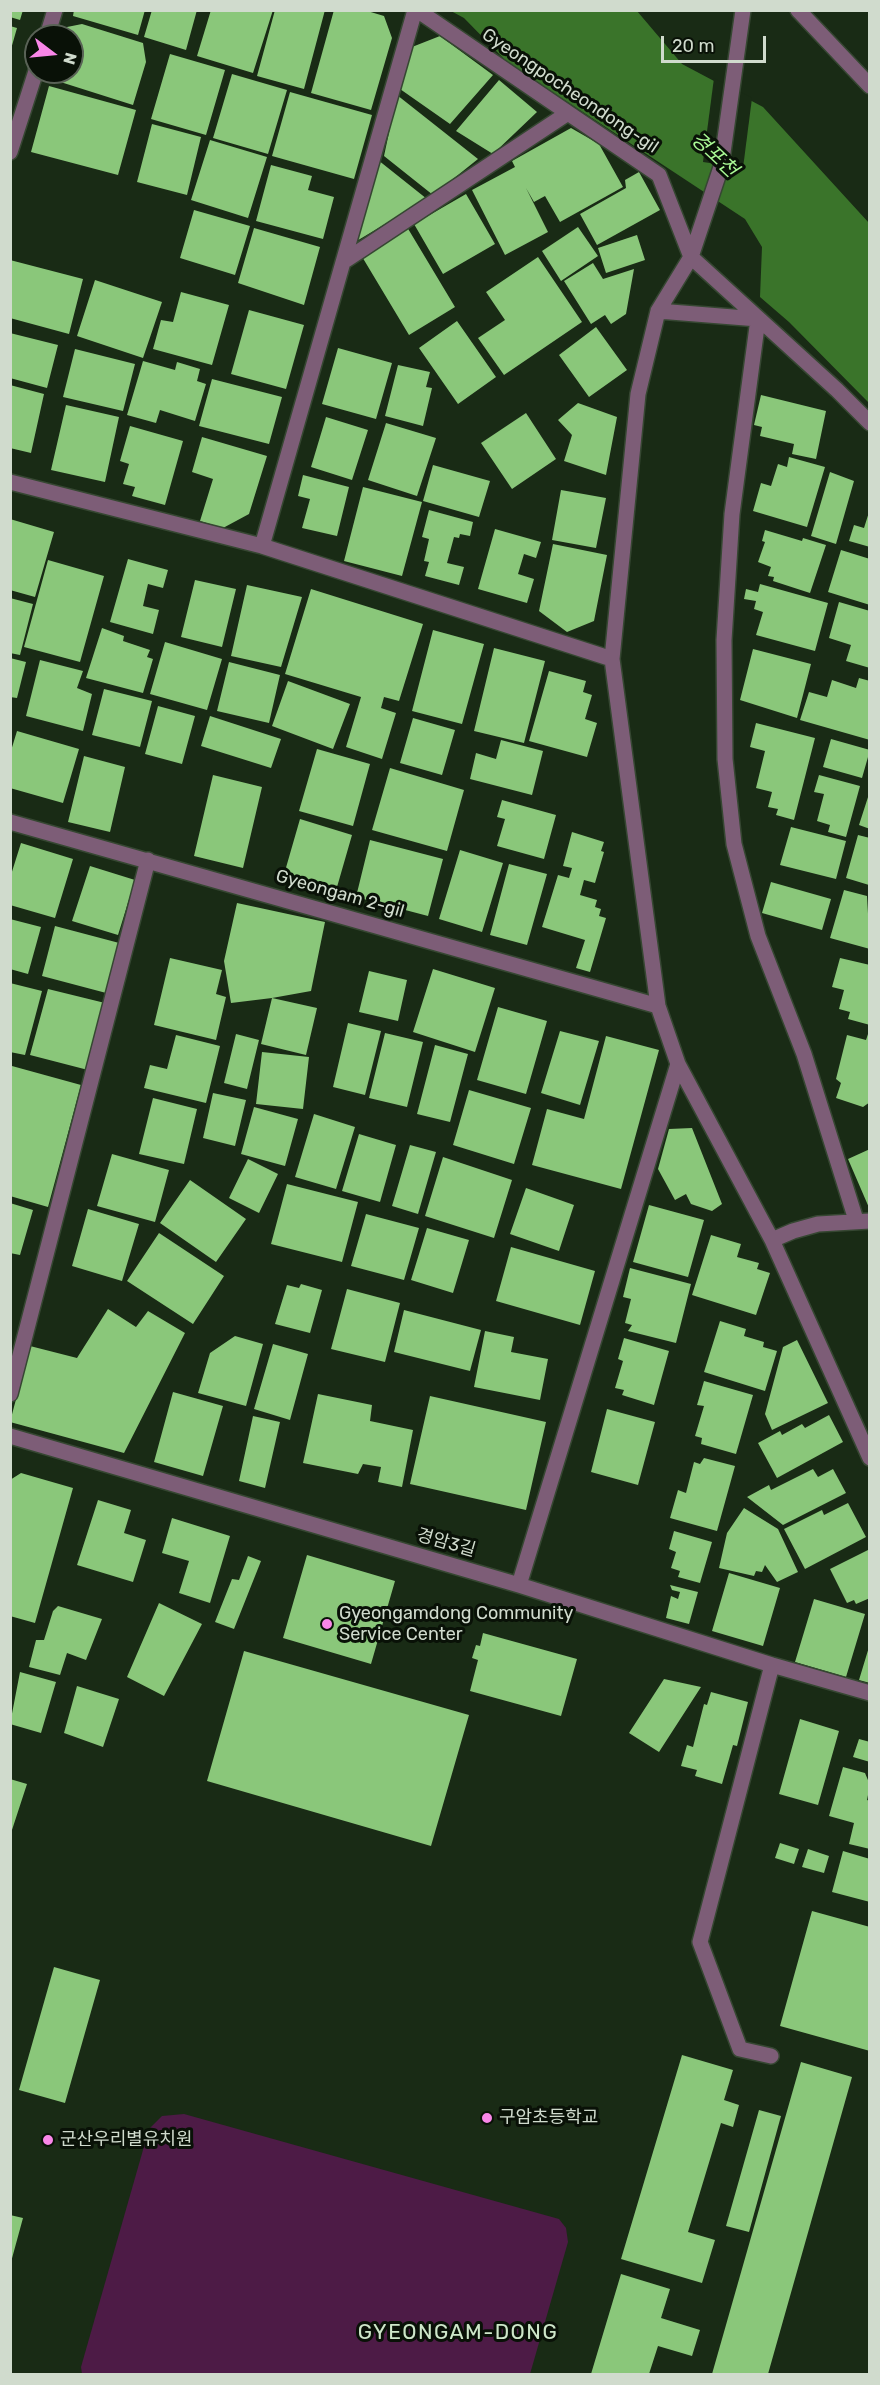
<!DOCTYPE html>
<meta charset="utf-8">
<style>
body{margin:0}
#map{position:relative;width:880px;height:2385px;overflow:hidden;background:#192b15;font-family:Rubik,sans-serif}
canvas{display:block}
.frame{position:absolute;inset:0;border:12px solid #d0dbcd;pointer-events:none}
.north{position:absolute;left:24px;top:24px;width:60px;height:60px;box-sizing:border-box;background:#091107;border:2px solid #596256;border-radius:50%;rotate:106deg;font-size:16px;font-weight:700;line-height:24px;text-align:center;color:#d0dbcd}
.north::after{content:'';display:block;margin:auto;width:21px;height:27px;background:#f987e8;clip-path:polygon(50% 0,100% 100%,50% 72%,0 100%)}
.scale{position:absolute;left:661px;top:36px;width:105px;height:27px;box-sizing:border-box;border:3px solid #d0dbcd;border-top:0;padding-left:8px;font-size:18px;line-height:21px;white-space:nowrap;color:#d0dbcd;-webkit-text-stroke:4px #091107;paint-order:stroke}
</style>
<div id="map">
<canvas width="880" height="2385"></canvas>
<div class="frame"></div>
<div class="north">N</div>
<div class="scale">20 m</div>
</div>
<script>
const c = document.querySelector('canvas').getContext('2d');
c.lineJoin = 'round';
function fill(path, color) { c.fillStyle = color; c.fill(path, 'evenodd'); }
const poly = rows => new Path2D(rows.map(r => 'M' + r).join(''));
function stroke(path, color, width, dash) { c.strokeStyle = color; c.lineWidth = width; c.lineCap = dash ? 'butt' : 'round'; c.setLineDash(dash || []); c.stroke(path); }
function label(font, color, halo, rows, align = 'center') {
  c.font = font + ' Rubik,"Noto Sans KR",sans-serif'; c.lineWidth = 6; c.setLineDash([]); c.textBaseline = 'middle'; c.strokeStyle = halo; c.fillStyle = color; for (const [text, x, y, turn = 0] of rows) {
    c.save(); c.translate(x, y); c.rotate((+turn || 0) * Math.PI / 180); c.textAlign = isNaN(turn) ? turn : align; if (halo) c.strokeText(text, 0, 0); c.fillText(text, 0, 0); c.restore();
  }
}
fill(poly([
 [184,2114,559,2219,566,2228,568,2242,530,2374,82,2374,81,2367,149,2129,162,2116]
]), '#4d1b46');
fill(poly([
 [451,11,637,11,682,64,763,107,869,223,869,403,789,322,760,297,762,247,745,219,507,62,464,18]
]), '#3a742a');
fill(poly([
 [714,78,752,98,743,168,703,162]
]), '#192b15');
fill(poly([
 [10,10,23,10,20,20,10,17],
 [74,10,145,10,138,35,73,16],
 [152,10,197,10,186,50,144,37],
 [211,10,273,10,253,73,197,56],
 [275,10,325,10,304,89,257,76],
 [334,10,364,10,384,16,392,38,371,110,311,93],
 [82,24,143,43,146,62,133,105,51,79,53,72,72,72,72,36,64,36,67,27],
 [10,26,17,28,11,49,10,49],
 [440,36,493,75,450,124,400,89,412,47],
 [170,54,225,70,206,135,151,119],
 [232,74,287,90,268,154,213,138],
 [499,80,537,112,493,154,456,131],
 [49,86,136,110,118,175,31,152],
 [290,92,372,115,354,179,272,156],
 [397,95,478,159,433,195,384,156],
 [152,124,201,137,187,195,137,182],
 [571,128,599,144,623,187,560,222,545,196,534,202,526,188,548,232,505,255,472,190,515,167,512,161],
 [210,140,267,157,248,218,191,200],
 [378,160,427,199,355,242],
 [271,165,312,176,308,190,334,197,323,239,256,221],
 [639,172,660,210,597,245,580,214,626,188,625,180],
 [466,194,495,244,443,274,414,224],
 [194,210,250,226,235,275,180,258],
 [407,227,455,307,409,335,361,255],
 [578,227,598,256,561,281,542,251],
 [254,228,320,247,304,305,238,283],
 [637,235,645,260,606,273,598,248],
 [538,257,582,322,504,375,478,338,505,320,486,292],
 [10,260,83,279,69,334,10,318],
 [593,263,603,279,634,269,626,314,611,324,605,315,591,324,564,281],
 [95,280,162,302,143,358,77,336],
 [181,292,229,305,212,365,153,349,161,320,173,322],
 [249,310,304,325,286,389,231,374],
 [457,321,496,377,458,404,419,348],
 [596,327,627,370,589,397,559,355],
 [10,333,58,345,47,388,10,378],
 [338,348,392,363,376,419,322,404],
 [75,349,135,364,123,411,63,397],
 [143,361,175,370,177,362,200,369,197,381,206,384,195,421,160,410,156,423,127,415],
 [398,365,430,372,426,387,432,388,423,426,385,416],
 [212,379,282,397,269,444,199,426],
 [10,385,44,394,31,453,10,448],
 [761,395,826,411,816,459,792,454,794,444,760,436,762,427,754,425],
 [578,403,617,417,606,475,564,461,572,435,558,420],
 [66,405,119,417,105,482,51,470],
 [526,413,556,459,512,489,481,443],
 [326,417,368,430,352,480,311,467],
 [386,423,436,438,417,496,368,480],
 [130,426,183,441,165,505,132,496,135,487,123,484,129,464,120,461],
 [202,437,267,456,249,514,223,528,200,521,213,479,192,472],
 [789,457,825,467,807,527,753,511,761,483,771,486,778,464,787,467],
 [433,465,490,481,479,517,423,501],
 [830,472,854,481,836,544,811,536],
 [303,475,349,487,337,536,302,528,310,499,298,496],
 [363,487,422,502,402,576,344,561],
 [561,490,606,498,596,548,552,540],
 [870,509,870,547,849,541,854,525,864,528],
 [429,510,473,522,470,536,460,534,459,538,454,537,447,563,464,567,459,585,425,576,429,562,424,561,429,539,422,537],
 [10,519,54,532,35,597,10,590],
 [495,529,541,542,536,558,524,554,518,574,534,579,527,603,478,589],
 [765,530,802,541,803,538,826,545,810,593,773,581,774,577,768,576,771,567,758,562,765,542,762,541],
 [553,544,607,555,594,621,567,632,539,611],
 [841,550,870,559,870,605,828,592],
 [128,559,168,570,163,588,148,584,143,606,159,610,153,634,110,622],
 [48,560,104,576,80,662,24,647],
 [195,580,236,589,222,647,181,637],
 [760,584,828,603,815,651,756,635,763,612,754,609,756,601,744,599,746,589,758,592],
 [247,585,302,597,281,667,231,656],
 [311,589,423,624,399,701,384,697,381,708,396,713,382,759,346,747,361,697,285,674],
 [10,598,33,604,20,655,10,653],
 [839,602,870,611,870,668,846,661,851,645,829,638],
 [102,628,124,636,123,641,150,650,147,657,153,659,143,693,86,678],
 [433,630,484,644,462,724,412,711],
 [165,642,222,659,207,710,150,694],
 [494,648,545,661,524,743,474,731],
 [753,649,811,664,797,718,740,700],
 [10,658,26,662,17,698,10,697],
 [40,660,83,671,77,688,92,694,83,731,26,716],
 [229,662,280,675,269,723,217,711],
 [549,671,586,681,583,692,592,695,585,719,597,723,587,757,529,741],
 [859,678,870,681,870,740,800,720,809,692,827,697,832,680,856,688],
 [288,681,350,704,333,749,272,726],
 [104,689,152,701,140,747,92,735],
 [158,706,195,716,182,764,145,754],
 [210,716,281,739,271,768,201,746],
 [413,718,455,730,442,775,400,763],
 [756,723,815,738,794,820,776,815,778,809,768,807,772,792,756,788,765,751,750,747],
 [17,731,79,749,63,803,10,788,10,754],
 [831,739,870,750,862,778,823,767],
 [501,740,543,751,532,795,470,779,476,753,496,759],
 [317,749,370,764,353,826,299,811],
 [84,756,125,767,110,832,68,822],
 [390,768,464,790,447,851,372,830],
 [213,775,262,787,243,868,194,856],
 [819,775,860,786,846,837,828,832,830,825,817,821,824,794,814,792],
 [869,794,870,794,870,829,859,825],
 [502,800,556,815,544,859,497,846,505,819,497,817],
 [300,819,352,835,335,894,283,878],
 [791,827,846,841,836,879,780,865],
 [572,832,604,842,601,851,604,852,595,883,584,880,580,895,597,900,595,907,601,909,599,916,606,918,590,972,576,968,585,940,542,927,558,875,569,878,572,868,563,866],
 [858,835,870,838,869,885,846,878],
 [370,840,443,859,428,916,356,897],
 [21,843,73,859,55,918,10,905,10,878],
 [460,850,503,863,482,932,439,919],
 [509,864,547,874,527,945,490,935],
 [90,866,135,880,118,935,72,921],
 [771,882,831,899,822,930,762,913],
 [844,890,867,896,870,949,830,938],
 [237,903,325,922,311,991,272,998,317,1008,306,1055,261,1044,272,998,231,1003,224,961],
 [10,919,41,927,28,974,10,969],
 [55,926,123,944,110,994,42,976],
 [170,958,222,970,216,994,226,997,216,1040,154,1025],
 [840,958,870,965,870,1025,848,1019,850,1012,839,1009,844,990,832,987],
 [433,969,495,988,475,1052,413,1032],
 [369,971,407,980,398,1021,359,1012],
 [10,983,42,991,25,1055,10,1052],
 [48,989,105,1003,88,1070,30,1055],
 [498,1007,547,1021,526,1094,477,1080],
 [348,1023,381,1031,365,1095,333,1087],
 [560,1031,599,1041,580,1105,541,1093],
 [385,1033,423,1042,407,1107,369,1098],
 [236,1034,259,1040,247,1089,224,1083],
 [868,1034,870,1102,863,1107,836,1098,841,1083,836,1079,847,1035,866,1040],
 [176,1035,220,1046,206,1103,144,1088,150,1065,167,1069],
 [606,1036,659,1050,621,1189,532,1165,547,1109,584,1119],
 [435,1045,468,1054,450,1122,417,1114],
 [262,1052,309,1057,303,1109,256,1104],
 [12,1066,81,1085,48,1207,10,1196],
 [469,1090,531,1108,514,1164,453,1145],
 [213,1093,246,1100,235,1146,203,1138],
 [153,1098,197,1109,184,1164,139,1154],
 [254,1107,298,1119,285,1166,241,1154],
 [314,1114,355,1127,336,1189,295,1177],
 [692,1128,722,1204,712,1211,691,1204,686,1194,675,1200,658,1169,669,1129],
 [359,1134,396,1145,380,1202,342,1191],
 [410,1145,436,1152,418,1214,392,1206],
 [870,1149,870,1210,848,1159],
 [112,1154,169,1170,155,1222,97,1206],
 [443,1157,512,1180,494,1238,425,1216],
 [248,1159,278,1174,259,1213,229,1198],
 [190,1180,246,1219,216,1262,160,1223],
 [287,1184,358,1202,342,1262,271,1244],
 [526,1188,574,1205,559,1251,510,1234],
 [10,1203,33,1210,20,1255,10,1253],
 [649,1205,704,1220,688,1277,633,1262],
 [88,1209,139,1224,122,1281,72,1266],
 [366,1214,419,1228,404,1280,351,1266],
 [427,1228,469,1240,453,1293,411,1280],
 [159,1233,224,1276,193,1324,127,1281],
 [711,1235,741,1244,737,1257,759,1263,757,1269,770,1273,756,1315,692,1295],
 [511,1247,595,1271,580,1325,496,1301],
 [630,1268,691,1284,676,1343,628,1331,632,1325,625,1323,631,1299,623,1297],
 [301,1284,322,1290,310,1333,275,1324,287,1285,299,1288],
 [347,1289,400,1303,385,1362,331,1349],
 [108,1309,136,1327,148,1311,185,1333,124,1453,10,1422,30,1346,77,1358],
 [404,1310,481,1330,470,1371,394,1352],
 [720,1321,746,1329,744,1336,764,1342,763,1347,777,1351,765,1391,704,1372],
 [485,1331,514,1337,511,1352,548,1359,540,1400,474,1387],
 [235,1336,263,1344,246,1406,198,1393,210,1353],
 [624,1338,669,1351,654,1405,622,1395,624,1390,615,1388,623,1361,618,1359],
 [797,1340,828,1403,772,1430,765,1414,783,1347],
 [273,1344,308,1354,290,1420,254,1409],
 [704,1381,753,1395,736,1454,701,1444,702,1438,695,1436,704,1406,697,1405],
 [173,1392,223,1406,203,1476,154,1462],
 [318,1394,372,1405,370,1421,413,1430,402,1487,378,1482,381,1467,363,1464,358,1474,303,1463],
 [430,1396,546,1422,526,1510,410,1484],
 [607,1409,655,1422,638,1485,591,1472],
 [829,1415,843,1442,777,1478,758,1443,780,1431,782,1435,802,1424,805,1428],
 [253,1416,280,1422,265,1488,239,1481],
 [704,1458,735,1466,717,1531,670,1518,678,1490,686,1493,694,1462,700,1464],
 [813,1469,818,1477,833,1469,846,1493,783,1525,747,1497,769,1485,771,1490],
 [21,1473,73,1488,35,1623,10,1616,10,1480],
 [98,1500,131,1510,124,1533,146,1540,133,1582,77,1565],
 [848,1503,866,1537,805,1569,784,1529,822,1510,824,1515],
 [744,1508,778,1529,798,1572,777,1582,765,1565,762,1572,756,1571,754,1576,719,1568,727,1533],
 [172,1518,230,1536,210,1603,179,1593,189,1561,162,1553],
 [674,1531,712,1542,700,1583,678,1577,680,1571,671,1568,676,1552,669,1549],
 [870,1549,870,1598,856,1604,854,1600,847,1603,830,1569],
 [307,1555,395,1581,371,1664,283,1638],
 [248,1556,261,1561,234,1629,215,1622,232,1579,239,1580],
 [729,1573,780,1588,763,1646,712,1631],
 [670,1585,698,1592,689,1624,666,1618,671,1596,678,1599,680,1592,672,1590],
 [814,1599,865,1614,846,1677,795,1662],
 [159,1603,202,1624,164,1696,127,1677],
 [58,1606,102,1619,86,1660,67,1653,60,1675,29,1667,36,1640,44,1640,53,1611],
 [483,1633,577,1659,561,1716,470,1691,478,1660,472,1658,476,1645,480,1646],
 [869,1647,870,1647,870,1683,859,1680],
 [244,1651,469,1715,431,1846,207,1781],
 [20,1672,56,1682,41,1733,10,1724],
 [664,1679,701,1687,659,1752,629,1733],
 [77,1686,119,1699,103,1747,64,1733],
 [711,1692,748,1702,737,1746,733,1745,722,1784,695,1776,697,1770,681,1766,687,1745,693,1747,704,1704,707,1705],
 [800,1719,839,1731,818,1805,779,1794],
 [859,1739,870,1742,870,1762,853,1757],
 [843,1767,865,1773,870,1785,867,1800,870,1801,870,1849,849,1844,854,1823,829,1816],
 [10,1779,27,1784,11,1833,10,1833],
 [780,1843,799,1849,794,1864,775,1858],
 [808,1849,829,1856,824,1873,802,1867],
 [843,1851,870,1859,870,1902,832,1892],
 [812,1911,870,1927,870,2051,780,2026],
 [54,1967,100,1980,65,2103,19,2090],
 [682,2055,733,2070,724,2100,739,2105,733,2127,721,2123,688,2232,715,2240,702,2283,621,2259],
 [801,2062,852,2077,768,2374,712,2374],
 [759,2110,781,2116,749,2232,726,2226],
 [10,2215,23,2218,11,2262,10,2261],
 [621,2274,670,2289,661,2318,700,2330,692,2356,658,2346,649,2374,591,2374]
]), '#8ac77a');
const minor = poly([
 [417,10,659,175,691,257,658,311,638,394,612,659,658,1006,678,1064,772,1240,870,1458],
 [743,10,721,167,691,257,837,390,870,423],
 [798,10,870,86],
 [47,36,55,10],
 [10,152,36,71],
 [346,260,568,113],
 [658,311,758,319,732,514,724,640,725,759,734,844,758,936,804,1054,856,1220],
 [10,482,262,546,612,659],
 [262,546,415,10],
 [10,822,658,1006],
 [772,1240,793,1231,818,1224,870,1221],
 [10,1394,148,860],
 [10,1436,519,1585,772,1665,870,1693],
 [519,1585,678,1064],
 [771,2056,740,2049,700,1942,772,1665]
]);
stroke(minor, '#364732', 18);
stroke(minor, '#7d5d77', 15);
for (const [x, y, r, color] of [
 [327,1624,6,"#f987e8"],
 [487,2118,6,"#f987e8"],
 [48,2140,6,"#f987e8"]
]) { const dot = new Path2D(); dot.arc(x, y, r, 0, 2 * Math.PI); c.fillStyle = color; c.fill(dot); stroke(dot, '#091107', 2); }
label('18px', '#d0dbcd', '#091107', [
 ["Gyeongpocheondong-gil",570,91,34],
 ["Gyeongam 2-gil",340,894,16],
 ["경암3길",446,1543,16]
]);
label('18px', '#d0dbcd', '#091107', [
 ["Gyeongamdong Community",339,1614],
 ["Service Center",339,1635],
 ["구암초등학교",499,2118],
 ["군산우리별유치원",60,2140]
], 'left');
label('italic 20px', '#abfa96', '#091107', [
 ["경포천",714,155,43]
]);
c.letterSpacing = '1.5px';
label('21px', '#cee6c9', '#091107', [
 ["GYEONGAM-DONG",458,2333]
]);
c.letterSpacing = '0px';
</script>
